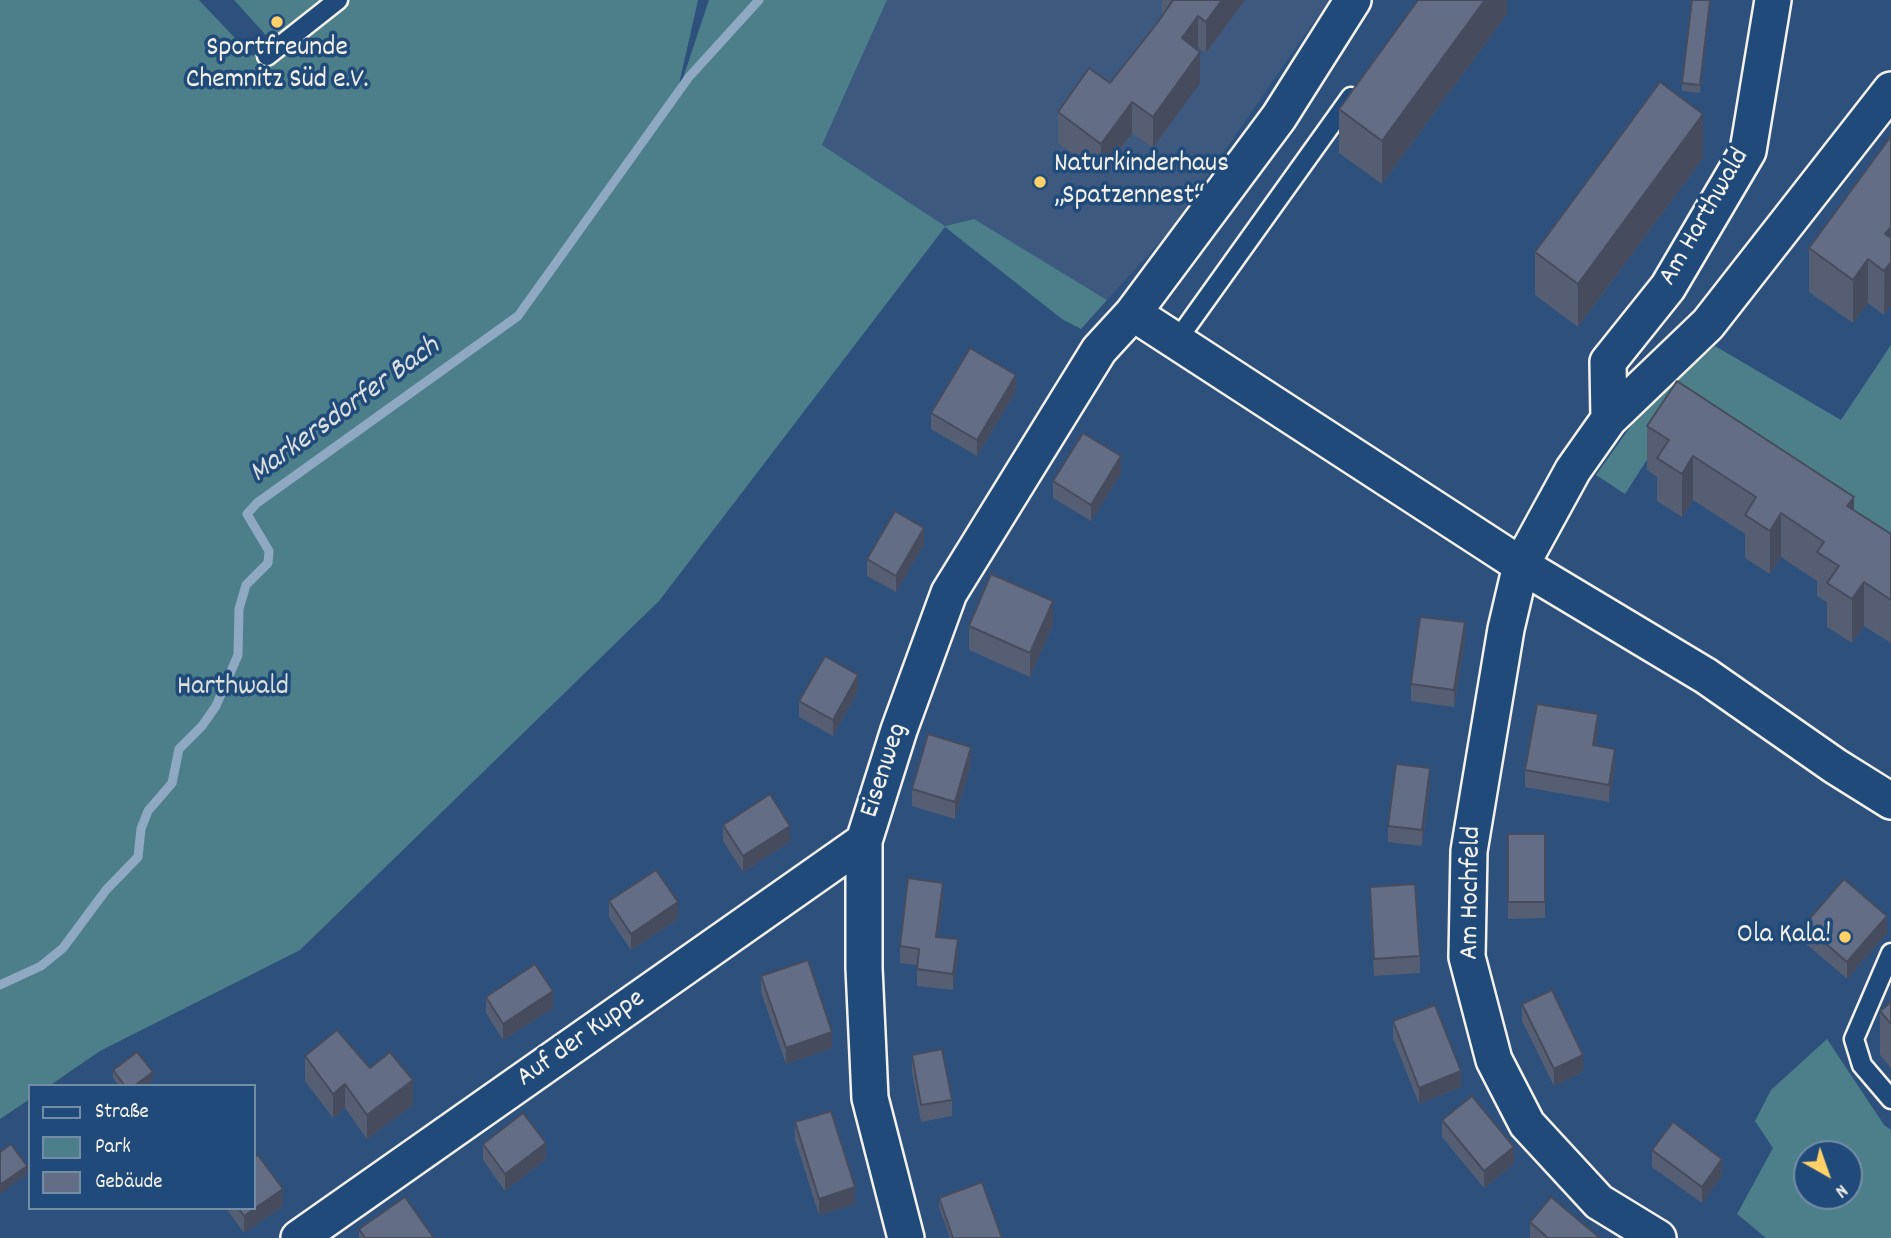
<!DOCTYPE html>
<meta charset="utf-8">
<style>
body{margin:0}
#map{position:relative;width:1891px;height:1238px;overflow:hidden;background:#2d517c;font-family:Dekko,sans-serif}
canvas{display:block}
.legend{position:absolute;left:28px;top:1084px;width:228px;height:126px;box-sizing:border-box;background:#1f4a7a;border:2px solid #748da6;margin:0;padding:9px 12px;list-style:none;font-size:21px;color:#f4f1e8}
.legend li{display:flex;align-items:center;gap:14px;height:35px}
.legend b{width:35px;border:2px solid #748da6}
.north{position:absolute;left:1793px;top:1140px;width:70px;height:70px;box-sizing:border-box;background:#1f4a7a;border:2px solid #748da6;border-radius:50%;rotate:140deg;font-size:19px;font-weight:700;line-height:28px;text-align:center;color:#f4f1e8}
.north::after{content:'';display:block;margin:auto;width:24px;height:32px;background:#ffd166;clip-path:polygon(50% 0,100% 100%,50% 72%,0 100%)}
</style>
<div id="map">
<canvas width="1891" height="1238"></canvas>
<ul class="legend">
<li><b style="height:9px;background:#1f4a7a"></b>Straße</li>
<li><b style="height:19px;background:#4d7f8a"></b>Park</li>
<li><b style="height:19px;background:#646d86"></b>Gebäude</li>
</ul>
<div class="north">N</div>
</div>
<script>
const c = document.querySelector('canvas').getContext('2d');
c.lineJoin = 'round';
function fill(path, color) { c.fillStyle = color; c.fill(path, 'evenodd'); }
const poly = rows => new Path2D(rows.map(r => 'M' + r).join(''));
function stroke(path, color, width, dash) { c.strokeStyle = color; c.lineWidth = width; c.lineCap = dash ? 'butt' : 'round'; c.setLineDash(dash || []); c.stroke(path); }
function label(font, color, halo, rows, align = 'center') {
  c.font = font + ' Dekko,sans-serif'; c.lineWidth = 7; c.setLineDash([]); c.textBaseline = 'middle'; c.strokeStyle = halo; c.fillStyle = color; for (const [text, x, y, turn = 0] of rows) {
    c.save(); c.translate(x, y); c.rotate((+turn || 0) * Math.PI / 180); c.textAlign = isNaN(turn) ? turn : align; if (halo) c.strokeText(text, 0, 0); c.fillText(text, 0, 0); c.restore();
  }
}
fill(poly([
 [887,0,1326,0,1328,1,1168,233,1107,300,974,219,945,226,822,145]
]), '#3e597f');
fill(poly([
 [0,0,199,0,252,56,274,44,234,0,698,0,675,102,709,0,887,0,822,145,945,226,974,219,1107,300,1081,329,1062,319,945,227,659,601,300,950,100,1051,49,1086,30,1086,30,1099,0,1119],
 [1891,345,1891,570,1673,419,1625,494,1596,475,1646,405,1715,346,1841,420],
 [1827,1039,1884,1125,1891,1130,1891,1238,1766,1238,1737,1214,1773,1148,1755,1121,1771,1090],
 [1807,1154,1849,1154,1849,1196,1807,1196]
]), '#4d7f8a');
stroke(poly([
 [0,985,41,966,63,948,106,890,138,857,141,829,148,811,172,783,179,749,202,726,216,706,238,655,239,609,246,585,268,563,269,551,247,514,257,503,518,316,689,77,759,0]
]), '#8fa9c2', 9);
const service = poly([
 [267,56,338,0],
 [1175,343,1351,97],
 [1891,953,1854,1039,1862,1065,1891,1099]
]);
const minor = poly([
 [1133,313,1521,565,1706,676,1835,766,1891,801],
 [1609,419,1608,362,1668,287,1748,151,1773,0],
 [299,1238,864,841],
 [906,1238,870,1098,864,968,864,841,899,730,949,593,1099,350,1133,313,1279,117,1353,0],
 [1658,1238,1599,1202,1527,1124,1494,1060,1467,957,1469,851,1506,629,1521,565,1573,470,1609,419,1708,324,1891,90]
]);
stroke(service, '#f4f1e8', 23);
stroke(minor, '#f4f1e8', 40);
stroke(service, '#1f4a7a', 18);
stroke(minor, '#1f4a7a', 35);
fill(poly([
 [1162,0,1245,0,1206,53,1198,47,1196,49,1200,83,1153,148,1132,133,1101,175,1058,143,1058,112,1110,83,1162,16],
 [1507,0,1507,14,1382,184,1339,153,1339,109],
 [1711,0,1700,93,1682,91,1682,83],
 [1891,136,1891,305,1884,315,1868,303,1853,323,1809,292,1809,248],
 [1703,158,1578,327,1535,295,1535,252],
 [1016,391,977,456,931,429,931,413],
 [1647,426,1854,510,1891,534,1891,643,1864,626,1852,643,1827,627,1827,602,1817,596,1817,581,1781,557,1770,574,1745,558,1745,534,1693,500,1682,517,1657,501,1657,477,1647,470],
 [1121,473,1091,521,1053,498,1053,481],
 [924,544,896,592,867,576,867,559],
 [1053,625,1030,677,969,650,969,626],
 [1465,639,1454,707,1411,701,1411,684],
 [858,691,833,736,799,717,799,701],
 [1598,730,1595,745,1615,765,1609,802,1525,787,1525,770],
 [971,763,955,819,912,806,912,789],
 [1430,785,1422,846,1388,842,1388,826],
 [723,825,790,842,743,872,723,841],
 [1508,834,1545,834,1545,918,1508,919],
 [1370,887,1420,956,1420,973,1374,976,1370,903],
 [943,899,938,937,958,956,953,990,917,986,917,965,900,963,900,946],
 [609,901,678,919,631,950,609,917],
 [1804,925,1887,933,1847,979,1804,942],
 [761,976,832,1048,786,1064,761,992],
 [486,997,553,1008,503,1040,486,1013],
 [1891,1002,1891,1068,1880,1055,1880,1011],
 [1522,1004,1583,1072,1554,1086,1522,1021],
 [1393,1021,1461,1087,1419,1104,1393,1038],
 [912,1055,952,1100,952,1116,921,1122,912,1072],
 [305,1056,370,1068,413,1105,367,1139,345,1108,333,1118,305,1081],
 [113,1070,153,1080,145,1086,119,1086,113,1078],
 [1442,1120,1514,1164,1484,1188,1442,1137],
 [795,1122,855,1204,819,1215,795,1139],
 [483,1144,546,1159,505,1191,483,1160],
 [1652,1150,1722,1175,1702,1203,1652,1167],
 [939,1198,1002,1238,950,1238,939,1207],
 [283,1206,244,1233,226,1208,254,1208],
 [1530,1222,1600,1238,1530,1238],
 [359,1229,434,1238,359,1238]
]), '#565e73');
fill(poly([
 [1222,0,1245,0,1206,53,1206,22],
 [1485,0,1507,0,1507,14,1382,184,1382,141],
 [1710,0,1711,0,1700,93,1700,85],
 [1198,16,1198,47,1182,69,1182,38],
 [1200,52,1200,83,1153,148,1153,117],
 [1132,102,1132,133,1101,175,1101,144],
 [1703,114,1703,158,1578,327,1578,284],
 [1891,227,1891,305,1884,315,1885,234],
 [1868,259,1868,303,1853,323,1853,280],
 [1016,375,1016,391,977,456,977,440],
 [1121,456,1121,473,1091,521,1091,505],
 [1693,456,1693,500,1682,517,1682,474],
 [1854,497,1854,540,1847,506],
 [1781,513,1781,557,1770,574,1770,531],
 [924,528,924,544,896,592,896,576],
 [1864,582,1864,626,1852,643,1852,599],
 [1053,601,1053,625,1030,677,1030,653],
 [1465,622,1465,639,1454,707,1454,690],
 [858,675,858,691,833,736,833,720],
 [1598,714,1598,730,1593,761,1593,745],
 [971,747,971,763,955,819,955,802],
 [1615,749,1615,765,1609,802,1609,785],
 [1430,768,1430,785,1422,846,1422,830],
 [790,826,790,842,743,872,743,856],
 [943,883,943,899,936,953,936,937],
 [678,902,678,919,631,950,631,934],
 [1887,916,1887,933,1847,979,1847,962],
 [958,939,958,956,953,990,953,974],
 [553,991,553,1008,503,1040,503,1024],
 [832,1032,832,1048,786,1064,786,1048],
 [1583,1055,1583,1072,1554,1086,1554,1069],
 [1461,1071,1461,1087,1419,1104,1419,1088],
 [153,1072,153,1080,145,1086,134,1086],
 [413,1080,413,1105,367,1139,367,1115],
 [345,1084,345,1108,333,1118,333,1094],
 [546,1143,546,1159,505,1191,505,1174],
 [1514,1147,1514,1164,1484,1188,1484,1171],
 [1722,1159,1722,1175,1702,1203,1702,1187],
 [27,1166,27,1174,0,1194,0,1185],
 [855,1187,855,1204,819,1215,819,1199],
 [283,1189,283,1206,244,1233,244,1216]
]), '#464c5e');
const building = poly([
 [1173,0,1222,0,1206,22,1198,16,1182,38,1200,52,1153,117,1132,102,1101,144,1058,112,1089,68,1110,83,1158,22,1173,0],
 [1418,0,1485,0,1382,141,1339,109,1418,0],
 [1692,0,1710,0,1700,85,1682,83,1692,0],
 [1660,82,1703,114,1578,284,1535,252,1660,82],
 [1891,136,1891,227,1885,234,1891,238,1891,262,1884,271,1868,259,1853,280,1809,248,1891,136],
 [970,348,1016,375,977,440,931,413,970,348],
 [1677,381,1854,497,1847,506,1891,534,1891,600,1864,582,1852,599,1827,583,1839,566,1817,552,1824,542,1781,513,1770,531,1745,515,1756,497,1693,456,1682,474,1657,458,1669,440,1647,426,1677,381],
 [1083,433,1121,456,1091,505,1053,481,1083,433],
 [895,511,924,528,896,576,867,559,895,511],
 [991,574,1053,601,1030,653,969,626,991,574],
 [1420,617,1465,622,1454,690,1411,684,1420,617],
 [825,656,858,675,833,720,799,701,825,656],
 [1537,704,1598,714,1593,745,1615,749,1609,785,1525,770,1537,704],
 [928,734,971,747,955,802,912,789,928,734],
 [1396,764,1430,768,1422,830,1388,826,1396,764],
 [770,794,790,826,743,856,723,825,770,794],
 [1508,834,1545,834,1545,902,1508,902,1508,834],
 [656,870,678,902,631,934,609,901,656,870],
 [908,878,943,883,936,937,958,939,953,974,917,969,919,949,900,946,908,878],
 [1844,879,1887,916,1847,962,1804,925,1844,879],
 [1415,884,1420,956,1374,959,1370,887,1415,884],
 [808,960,832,1032,786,1048,761,976,808,960],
 [535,964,553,991,503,1024,486,997,535,964],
 [1552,990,1583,1055,1554,1069,1522,1004,1552,990],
 [1891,1002,1891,1024,1880,1011,1891,1002],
 [1435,1005,1461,1071,1419,1088,1393,1021,1435,1005],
 [337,1030,370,1068,390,1052,413,1080,367,1115,345,1084,333,1094,305,1056,337,1030],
 [942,1049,952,1100,921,1105,912,1055,942,1049],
 [137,1052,153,1072,134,1086,125,1086,113,1070,137,1052],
 [1472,1096,1514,1147,1484,1171,1442,1120,1472,1096],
 [831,1111,855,1187,819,1199,795,1122,831,1111],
 [523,1113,546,1143,505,1174,483,1144,523,1113],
 [1673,1122,1722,1159,1702,1187,1652,1150,1673,1122],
 [11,1144,27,1166,0,1185,0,1152,11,1144],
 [258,1155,283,1189,244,1216,238,1208,254,1208,254,1158,258,1155],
 [982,1182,1002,1238,953,1238,939,1198,982,1182],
 [405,1197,434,1238,365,1238,359,1229,405,1197],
 [1551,1197,1600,1238,1548,1238,1530,1222,1551,1197]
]);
fill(building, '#646d86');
stroke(building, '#464c5e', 2);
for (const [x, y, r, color] of [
 [277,22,7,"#ffd166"],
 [1040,182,7,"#ffd166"],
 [1845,937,7,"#ffd166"]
]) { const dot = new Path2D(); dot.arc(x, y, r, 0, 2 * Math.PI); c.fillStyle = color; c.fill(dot); stroke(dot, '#1f4a7a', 2.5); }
label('28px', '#f4f1e8', '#1f4a7a', [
 ["Sportfreunde",277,50],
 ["Chemnitz Süd e.V.",277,82],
 ["Naturkinderhaus",1054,166,"left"],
 ["„Spatzennest“",1054,198,"left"],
 ["Ola Kala!",1831,937,"right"]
]);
label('28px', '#f4f1e8', '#1f4a7a', [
 ["Am Harthwald",1706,218,-60],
 ["Eisenweg",886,771,-72],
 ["Am Hochfeld",1473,893,-89],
 ["Auf der Kuppe",582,1040,-35]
]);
label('28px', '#dbe0da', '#1f4a7a', [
 ["Harthwald",233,689]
]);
label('italic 30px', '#dbdfde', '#1f4a7a', [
 ["Markersdorfer Bach",346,412,-36]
]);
</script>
